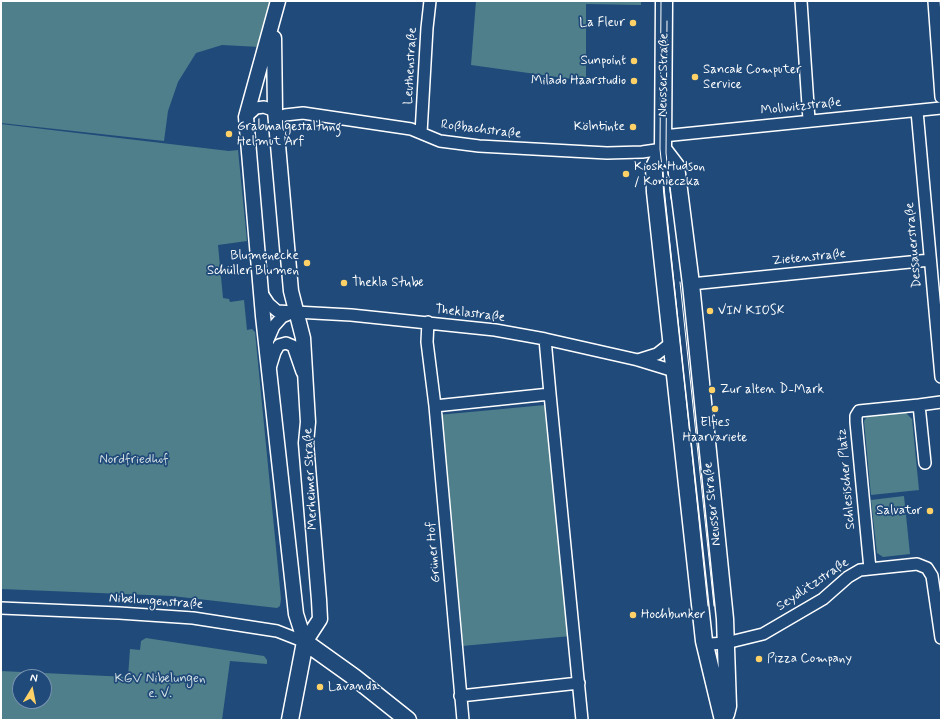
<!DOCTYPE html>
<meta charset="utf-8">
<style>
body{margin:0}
#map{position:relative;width:942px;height:721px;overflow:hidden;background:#1f4a7a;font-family:Mynerve,sans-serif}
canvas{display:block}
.frame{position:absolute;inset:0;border:2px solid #fff;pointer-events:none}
.north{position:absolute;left:12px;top:669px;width:40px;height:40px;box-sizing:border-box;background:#1f4a7a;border:1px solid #7992af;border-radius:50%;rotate:10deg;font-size:11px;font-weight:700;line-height:16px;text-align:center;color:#fff}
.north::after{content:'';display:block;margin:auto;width:14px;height:18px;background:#ffd166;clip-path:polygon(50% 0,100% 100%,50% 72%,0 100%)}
</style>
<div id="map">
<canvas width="942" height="721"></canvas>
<div class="frame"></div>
<div class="north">N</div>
</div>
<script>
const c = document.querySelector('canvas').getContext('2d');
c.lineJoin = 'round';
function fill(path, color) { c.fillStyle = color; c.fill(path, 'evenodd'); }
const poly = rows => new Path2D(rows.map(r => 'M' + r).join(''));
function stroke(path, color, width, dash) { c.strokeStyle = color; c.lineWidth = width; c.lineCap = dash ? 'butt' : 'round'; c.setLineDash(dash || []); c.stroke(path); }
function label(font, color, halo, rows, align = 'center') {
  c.font = font + ' Mynerve,sans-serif'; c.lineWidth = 3.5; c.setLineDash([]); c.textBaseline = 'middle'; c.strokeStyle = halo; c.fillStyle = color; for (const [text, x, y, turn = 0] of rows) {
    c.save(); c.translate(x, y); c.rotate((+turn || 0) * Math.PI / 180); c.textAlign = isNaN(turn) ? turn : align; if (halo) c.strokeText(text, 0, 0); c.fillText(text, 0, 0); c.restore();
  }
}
fill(poly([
 [1,1,270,1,260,47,222,45,196,53,178,82,168,111,164,141,1,123],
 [476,1,641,1,641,5,586,4,586,81,471,65],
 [1,124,229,151,238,150,247,241,218,245,223,298,229,299,230,302,244,300,247,330,252,329,255,332,281,599,280,606,277,608,172,596,1,589],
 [545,405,571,636,462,646,438,415],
 [904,411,912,419,919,490,871,495,864,421,868,415],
 [904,496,910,554,883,557,877,553,871,500],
 [146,638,264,656,267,660,267,664,230,661,222,720,1,720,1,671,128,677,130,649,140,650,141,641],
 [20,677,44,677,44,701,20,701]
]), '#4f7f8a');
const minor = poly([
 [801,1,809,120],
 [934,1,941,97],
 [917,111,941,377],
 [246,117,256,108,264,107,275,111],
 [276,119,285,115,303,113,411,129,440,141,479,146,607,153,642,152,663,149],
 [421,133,427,28,430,1],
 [663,136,941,108],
 [691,284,930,260],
 [261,292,269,304,277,311,351,315,495,330,545,339,638,360,674,371],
 [428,322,427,342,435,406],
 [545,339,550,394],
 [267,342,274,326,282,317,294,312],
 [638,360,657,354,671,343],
 [270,368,275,352,279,345,286,343,293,346,302,372],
 [919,405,941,402],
 [870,569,856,422,856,416,859,411,919,405,925,463],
 [1,608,119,613,193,618,277,631,305,642],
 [704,641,710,644,726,643,763,634,823,599,848,577,860,570,917,564,927,568,932,576,941,638],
 [460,696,579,683],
 [463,720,435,406,550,394,582,720]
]);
const tertiary = poly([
 [278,1,246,117,263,316,296,614,305,642],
 [274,38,275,111,291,291,303,338,308,422,306,443,319,600,320,619,305,642]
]);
const secondary = poly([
 [664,1,663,149,654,167,655,192,704,641,723,720],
 [663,149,676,166,691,284,725,619,728,706,726,714],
 [290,720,305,642,354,677,408,720]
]);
stroke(minor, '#fff', 14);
stroke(tertiary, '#fff', 17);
stroke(secondary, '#fff', 19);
stroke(minor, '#1f4a7a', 11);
stroke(tertiary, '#1f4a7a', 14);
stroke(secondary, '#1f4a7a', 16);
stroke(poly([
 [661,1,660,149,708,606],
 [667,21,666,153,671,199],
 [680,282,714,606]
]), '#fff', 1);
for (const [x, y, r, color] of [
 [633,23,4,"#ffd166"],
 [634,61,4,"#ffd166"],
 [695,77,4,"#ffd166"],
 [634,81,4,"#ffd166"],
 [633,127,4,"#ffd166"],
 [229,134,4,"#ffd166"],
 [626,174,4,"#ffd166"],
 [307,263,4,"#ffd166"],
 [344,283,4,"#ffd166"],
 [710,311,4,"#ffd166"],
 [712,390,4,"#ffd166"],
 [715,409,4,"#ffd166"],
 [930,511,4,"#ffd166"],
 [633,615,4,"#ffd166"],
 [759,659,4,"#ffd166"],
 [320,687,4,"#ffd166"]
]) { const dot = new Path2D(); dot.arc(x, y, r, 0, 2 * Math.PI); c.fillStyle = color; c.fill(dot); stroke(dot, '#1f4a7a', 1.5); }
label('13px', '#fff', '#1f4a7a', [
 ["La Fleur",625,23,"right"],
 ["Sunpoint",626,61,"right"],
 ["Sancak Computer",703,70],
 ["Service",703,85],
 ["Milado Haarstudio",626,81,"right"],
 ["Grabmalgestaltung",237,127],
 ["Helmut Arf",237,142],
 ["Kölntinte",625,127,"right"],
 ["Kiosk Hudson",634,167],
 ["/ Konieczka",634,182],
 ["Blumenecke",299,256,"right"],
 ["Schüller Blumen",299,271,"right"],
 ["Thekla Stube",352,283],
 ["VIN KIOSK",718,311],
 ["Zur alten D-Mark",720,390],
 ["Elfies",715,423,"center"],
 ["Haarvariete",715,438,"center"],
 ["Salvator",922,511,"right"],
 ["Hochbunker",641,615],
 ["Pizza Company",767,659],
 ["Lavanda",328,687]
], 'left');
label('13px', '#fff', '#1f4a7a', [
 ["Leuthenstraße",411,66,-87],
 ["Neusser Straße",664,75,-89],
 ["Mollwitzstraße",801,107,-6],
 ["Roßbachstraße",481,130,7],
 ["Dessauerstraße",914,245,-95],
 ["Zietenstraße",809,258,-6],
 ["Theklastraße",470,314,7],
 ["Merheimer Straße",311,479,-93],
 ["Schlesischer Platz",847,479,-95],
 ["Neusser Straße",713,504,-96],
 ["Grüner Hof",434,552,-95],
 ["Seydlitzstraße",813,585,-34],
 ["Nibelungenstraße",156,602,4]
]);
label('13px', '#d3dfe2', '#1f4a7a', [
 ["Nordfriedhof",134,460],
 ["KGV Nibelungen",160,679],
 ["e. V.",160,694]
]);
</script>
